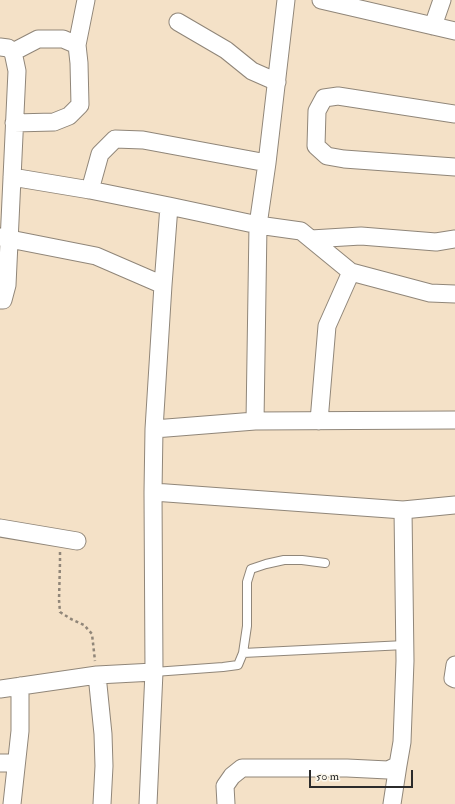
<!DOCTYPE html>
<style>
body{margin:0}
#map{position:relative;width:455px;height:804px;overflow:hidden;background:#f4e1c7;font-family:"IM FELL Double Pica",serif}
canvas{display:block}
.scale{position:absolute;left:309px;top:770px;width:104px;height:18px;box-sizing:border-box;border:2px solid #2b2b2b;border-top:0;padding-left:5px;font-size:12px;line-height:14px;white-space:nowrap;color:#2b2b2b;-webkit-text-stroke:3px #fbf7ec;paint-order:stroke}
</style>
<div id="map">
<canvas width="455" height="804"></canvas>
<div class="scale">50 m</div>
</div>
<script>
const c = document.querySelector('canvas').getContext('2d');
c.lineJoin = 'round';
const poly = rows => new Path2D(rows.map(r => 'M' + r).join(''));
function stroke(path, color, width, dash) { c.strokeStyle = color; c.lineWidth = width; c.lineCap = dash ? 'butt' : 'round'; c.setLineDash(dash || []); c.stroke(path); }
const lane = poly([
 [243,653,405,645],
 [154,672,223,667,238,665,243,653,247,626,247,582,251,569,266,564,284,560,302,560,325,563]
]);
const street = poly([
 [321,0,455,31],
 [178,22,226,50,252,71,277,82],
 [433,26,442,0],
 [77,45,86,0],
 [0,47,8,48,13,52,17,71,7,285,3,300,0,300],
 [13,52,38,39,63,39,77,45,79,63,80,105,69,116,54,122,14,123],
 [455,114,338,96,324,98,317,111,316,146,327,156,344,159,455,167],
 [12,177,90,190,169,206],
 [90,190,100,154,115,139,143,140,267,163],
 [0,237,96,256,163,285,169,206,258,225,301,231,351,272,430,293,455,294],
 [311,239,361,236,436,242,455,239],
 [255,421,258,225,267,163,286,0],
 [319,421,327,326,351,272],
 [154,429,163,285],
 [153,492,403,510,455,505],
 [0,528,77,541],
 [455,665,453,678,455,679],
 [97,675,103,734,104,766,102,804],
 [0,689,97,675,154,672,153,492,154,429,255,421,455,420],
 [0,763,16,763],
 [12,804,20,731,20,686],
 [148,804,154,672],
 [226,804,225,786,232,776,242,768,347,768,388,770,398,765,402,742,405,661,403,510],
 [392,804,398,765]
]);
stroke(lane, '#908679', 10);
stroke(street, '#908679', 19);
stroke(poly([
 [60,552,60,562,59,600,60,612,71,619,84,625,92,634,95,661]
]), '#908679', 2.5, [3, 3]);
stroke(lane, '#fff', 8);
stroke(street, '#fff', 17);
</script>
